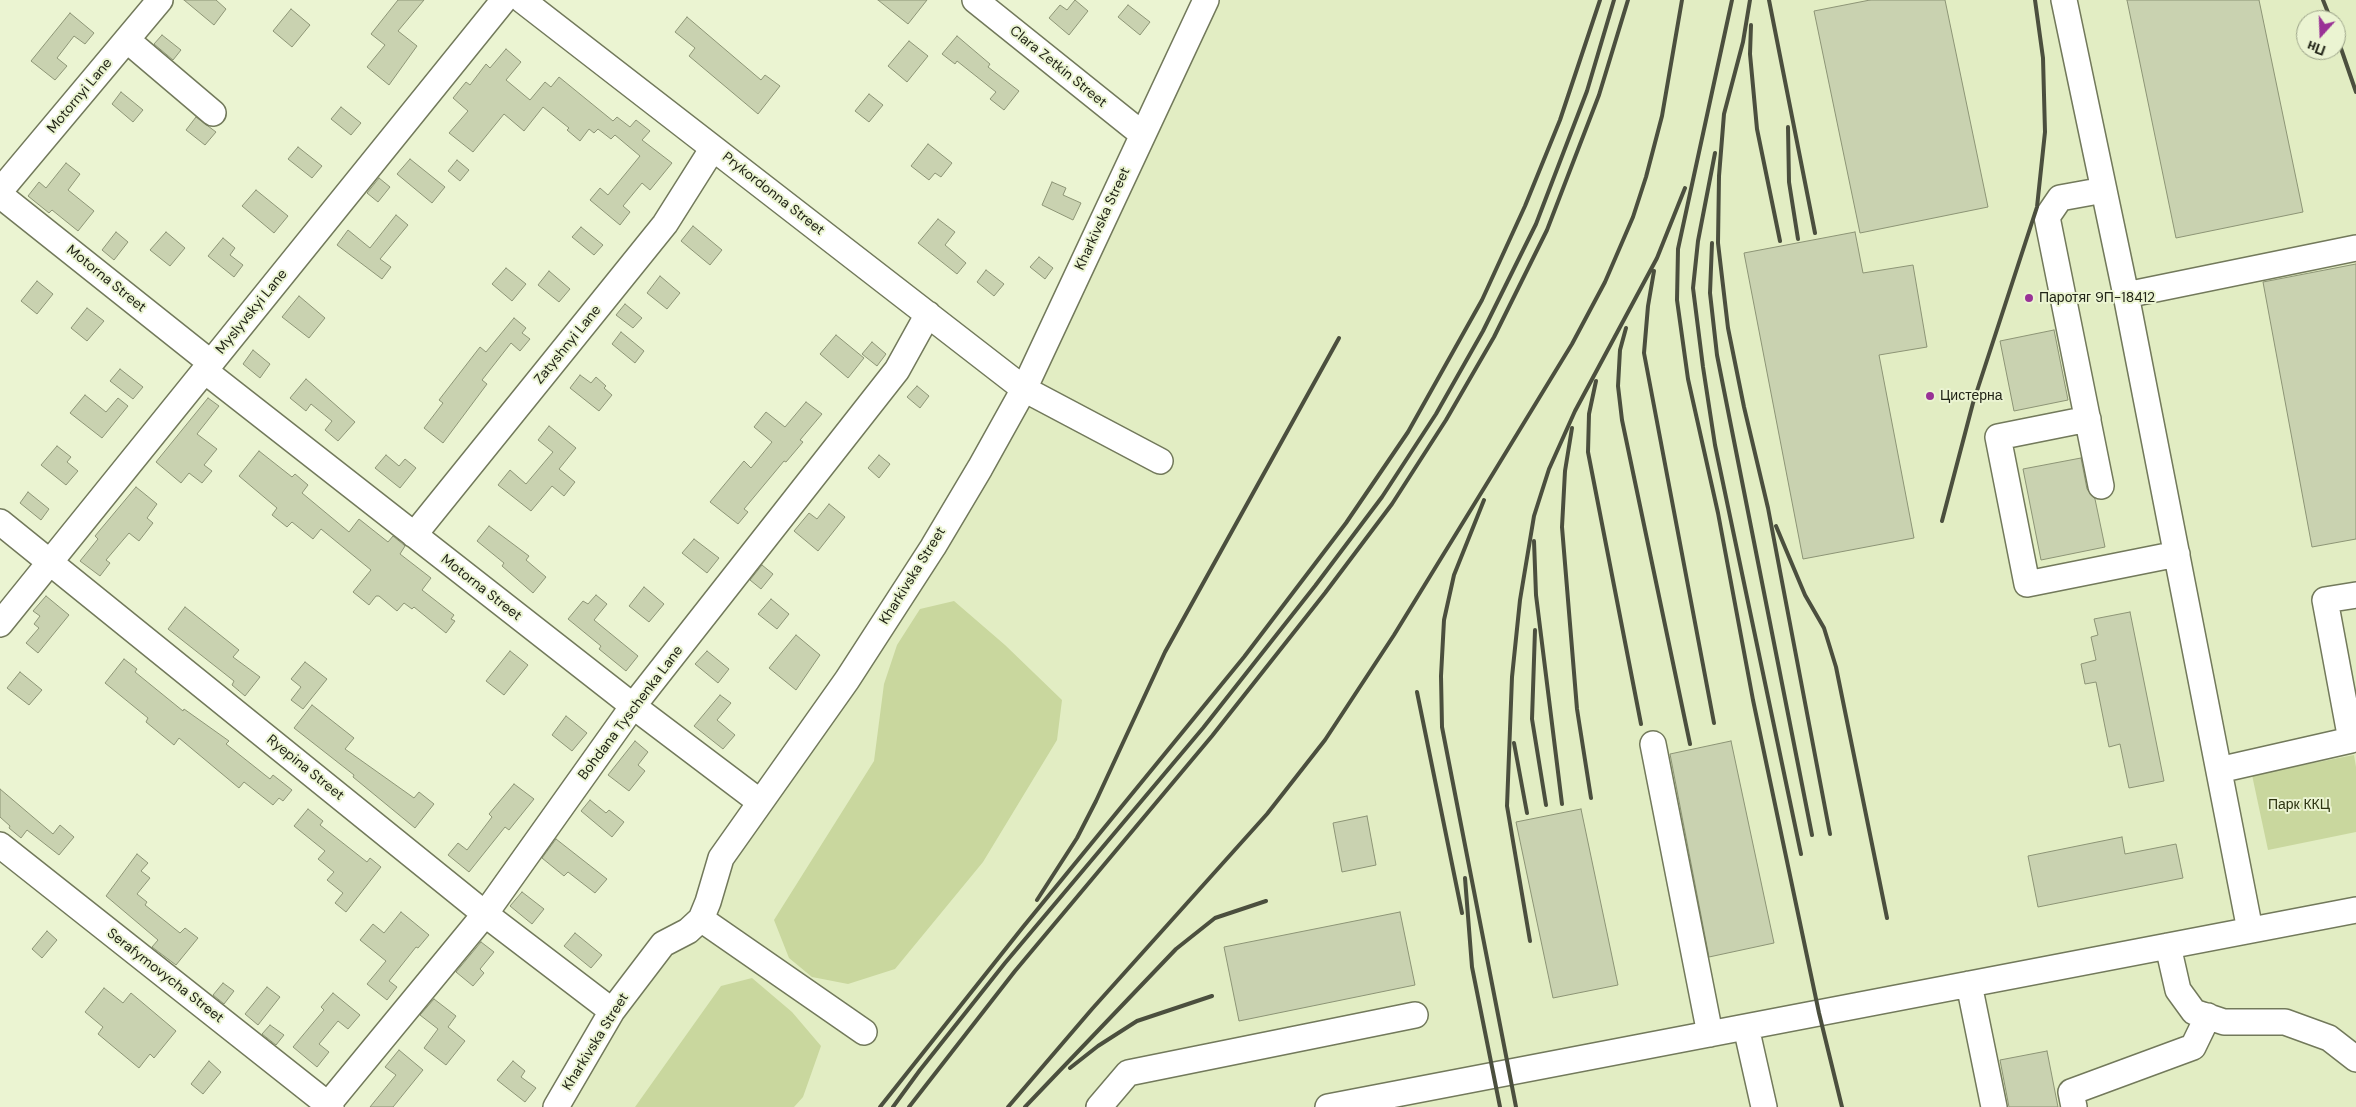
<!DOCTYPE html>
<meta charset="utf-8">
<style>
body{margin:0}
#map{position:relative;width:2356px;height:1107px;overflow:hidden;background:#ebf4d2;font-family:"DM Sans",sans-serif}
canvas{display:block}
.north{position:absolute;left:2296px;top:10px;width:50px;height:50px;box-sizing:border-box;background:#ebf4d2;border:1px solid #9aa187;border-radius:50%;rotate:200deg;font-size:14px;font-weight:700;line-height:20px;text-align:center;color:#212417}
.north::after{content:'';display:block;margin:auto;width:18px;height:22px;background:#993296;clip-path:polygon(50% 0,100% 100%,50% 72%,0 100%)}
</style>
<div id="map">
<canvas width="2356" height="1107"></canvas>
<div class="north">Пн</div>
</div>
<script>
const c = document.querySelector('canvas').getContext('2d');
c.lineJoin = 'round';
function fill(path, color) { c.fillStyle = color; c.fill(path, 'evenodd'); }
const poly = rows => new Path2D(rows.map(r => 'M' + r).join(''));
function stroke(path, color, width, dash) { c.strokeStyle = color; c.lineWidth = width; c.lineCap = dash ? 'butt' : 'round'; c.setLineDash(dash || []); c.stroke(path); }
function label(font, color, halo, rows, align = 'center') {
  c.font = font + ' "DM Sans",sans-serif'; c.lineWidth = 4; c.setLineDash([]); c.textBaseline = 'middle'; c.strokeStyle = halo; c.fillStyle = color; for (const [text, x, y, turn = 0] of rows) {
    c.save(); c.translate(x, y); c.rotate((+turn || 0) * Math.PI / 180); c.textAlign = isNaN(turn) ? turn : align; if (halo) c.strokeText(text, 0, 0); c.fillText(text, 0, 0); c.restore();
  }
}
fill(poly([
 [1218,0,2356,0,2356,1107,568,1107,621,1017,856,686],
 [2306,20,2336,20,2336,50,2306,50]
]), '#e2edc3');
fill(poly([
 [954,601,1005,645,1062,700,1057,740,983,862,895,969,848,984,812,977,789,958,774,920,874,761,884,684,897,645,920,609],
 [2354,755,2356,767,2356,832,2268,850,2252,775],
 [752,978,792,1012,821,1046,803,1097,794,1107,635,1107,721,986]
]), '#c9d79e');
const building = poly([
 [184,0,216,0,226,9,214,25,184,0],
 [398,0,424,0,398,31,417,46,389,85,367,67,385,45,371,34,398,0],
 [878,0,927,0,908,24,878,0],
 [1075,0,1088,11,1069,35,1049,18,1060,5,1067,10,1075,0],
 [1870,0,1945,0,1988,207,1860,233,1814,11,1870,0],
 [2127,0,2259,0,2303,212,2176,238,2127,0],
 [1128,5,1150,22,1140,35,1118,17,1128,5],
 [291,9,310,25,292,47,273,31,291,9],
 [70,13,94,33,85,44,74,36,57,58,67,66,55,80,31,61,70,13],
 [687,17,761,80,765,75,780,86,758,114,689,56,695,48,675,32,687,17],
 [162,35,181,50,173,60,154,44,162,35],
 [957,36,990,64,988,67,1019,91,1004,110,990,99,996,92,957,61,955,64,942,54,957,36],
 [909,41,928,56,907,82,888,66,909,41],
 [506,49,521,62,506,80,530,100,545,82,551,87,559,77,613,121,617,117,630,127,636,120,650,131,642,140,672,163,650,190,642,183,623,206,630,212,620,225,590,200,600,188,608,195,640,156,615,135,611,139,598,129,594,133,589,129,580,141,567,130,569,128,543,107,524,131,504,114,473,152,449,133,468,111,453,98,466,82,470,85,486,64,490,68,506,49],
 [121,92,143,110,133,122,112,104,121,92],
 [869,94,883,105,869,122,855,111,869,94],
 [341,107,361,123,351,135,331,119,341,107],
 [196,117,216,132,205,145,186,130,196,117],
 [928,144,952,163,941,177,935,173,929,180,911,166,928,144],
 [298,147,322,166,312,178,288,159,298,147],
 [410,159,445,187,432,203,397,174,410,159],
 [457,160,469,170,460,181,448,171,457,160],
 [66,163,80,174,68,190,94,211,78,231,52,210,49,213,28,196,39,182,46,188,66,163],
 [379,178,390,187,378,202,367,193,379,178],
 [1052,182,1066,188,1063,195,1081,203,1073,220,1042,205,1052,182],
 [256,190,288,216,274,233,242,206,256,190],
 [396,215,408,225,380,259,391,267,382,279,337,245,348,230,370,248,396,215],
 [938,219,955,232,945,245,966,263,957,274,918,243,938,219],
 [693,226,722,250,710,265,681,241,693,226],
 [581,227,603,245,594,255,572,237,581,227],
 [116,232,128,242,114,260,102,250,116,232],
 [166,232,185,248,170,266,150,250,166,232],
 [1855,232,1863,273,1913,265,1927,347,1879,355,1914,538,1803,559,1744,253,1855,232],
 [223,238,235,248,230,255,243,265,234,277,208,256,223,238],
 [1039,257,1053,268,1045,279,1030,267,1039,257],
 [2356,264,2356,539,2312,547,2263,282,2356,264],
 [506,268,526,284,512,301,492,284,506,268],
 [986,270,1004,284,994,296,977,282,986,270],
 [549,271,570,289,559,302,538,285,549,271],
 [660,276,680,293,667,309,647,293,660,276],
 [37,281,53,294,37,314,21,301,37,281],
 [299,296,325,318,309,338,282,317,299,296],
 [625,304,642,318,633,328,616,315,625,304],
 [87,308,104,321,87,341,71,328,87,308],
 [514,318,526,328,522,333,530,339,520,351,511,343,482,380,487,384,443,443,424,428,443,403,439,400,480,347,486,352,514,318],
 [2054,330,2068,400,2014,411,2000,341,2054,330],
 [621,332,644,351,635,363,612,344,621,332],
 [836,335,864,358,848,378,820,354,836,335],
 [872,342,886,354,877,366,862,354,872,342],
 [253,350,270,364,260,378,243,364,253,350],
 [120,369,143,387,133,399,110,381,120,369],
 [580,375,591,383,596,377,606,386,604,388,612,395,599,411,570,388,580,375],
 [306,379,355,422,338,441,325,430,332,421,311,404,306,411,290,398,306,379],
 [917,386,929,396,920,408,907,397,917,386],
 [85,395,106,412,118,398,128,406,102,438,70,413,85,395],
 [208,398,219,406,197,434,217,449,204,465,212,471,202,483,189,473,181,483,156,462,208,398],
 [806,402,822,414,800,440,803,442,786,462,784,461,744,509,748,512,738,524,710,502,744,461,751,468,772,442,754,427,766,412,785,427,806,402],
 [549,426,576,448,559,469,575,482,564,496,552,486,531,511,498,485,510,470,526,484,553,452,538,440,549,426],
 [57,446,71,457,67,462,78,471,66,485,41,465,57,446],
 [259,451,292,477,295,474,308,485,302,493,349,532,359,519,388,542,393,536,404,545,405,546,400,554,431,578,422,590,454,615,451,619,455,621,446,633,414,607,412,609,404,603,397,611,379,596,376,596,369,605,353,592,371,570,321,529,313,539,292,522,287,527,272,515,277,508,239,476,259,451],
 [386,455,399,466,405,459,416,468,400,488,375,468,386,455],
 [879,455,890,464,879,478,868,468,879,455],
 [2081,458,2087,489,2095,499,2105,547,2041,560,2023,469,2081,458],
 [136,487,157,504,147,518,153,523,139,541,129,533,106,560,110,563,100,576,80,561,98,539,95,536,136,487],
 [28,492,49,509,41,520,20,503,28,492],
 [829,504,845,517,818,551,794,531,809,513,817,519,829,504],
 [489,526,529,556,526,560,546,577,533,593,502,566,504,563,477,541,489,526],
 [694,539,719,558,707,573,682,553,694,539],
 [762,565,773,574,761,589,750,580,762,565],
 [644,587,664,604,649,622,629,606,644,587],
 [596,595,607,604,594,620,638,656,626,671,599,649,601,646,568,619,583,601,588,604,596,595],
 [46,596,69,615,38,653,26,643,39,628,34,624,40,616,33,611,46,596],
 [771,599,789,614,777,629,758,614,771,599],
 [185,607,239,650,233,657,260,677,245,696,232,685,234,681,168,629,185,607],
 [2130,612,2164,781,2129,788,2120,744,2109,747,2096,682,2085,684,2081,664,2096,660,2091,637,2098,635,2094,619,2130,612],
 [796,635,820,655,796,690,769,668,796,635],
 [510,651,528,665,504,695,486,681,510,651],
 [707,651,729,669,718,683,695,664,707,651],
 [124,659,137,669,135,672,183,711,184,709,229,741,226,744,270,779,273,775,292,790,283,801,279,798,273,805,244,782,239,788,179,738,174,745,146,722,148,718,105,683,124,659],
 [305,662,327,679,303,709,291,700,301,687,291,679,305,662],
 [20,672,42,690,29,705,7,688,20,672],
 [720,695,731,703,717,720,735,735,723,749,694,726,720,695],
 [312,705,354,738,345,749,414,798,419,792,434,804,415,828,353,777,354,775,294,728,312,705],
 [566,716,587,733,572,751,552,735,566,716],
 [635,741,648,752,638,765,645,771,629,791,608,775,635,741],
 [1731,741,1774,943,1709,957,1670,754,1731,741],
 [514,784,534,799,509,830,505,827,469,872,448,855,458,843,467,850,492,817,489,814,514,784],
 [0,789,53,834,60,825,74,837,59,855,27,830,21,838,9,828,10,826,0,817,0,789],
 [590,800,606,813,609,810,624,822,612,837,581,811,590,800],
 [308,809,323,821,320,825,367,862,370,858,381,867,346,912,335,903,343,893,327,880,334,872,318,859,325,851,294,826,308,809],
 [1581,809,1618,985,1553,998,1516,822,1581,809],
 [1367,816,1376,865,1342,872,1333,823,1367,816],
 [2122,837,2125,854,2176,844,2183,878,2038,907,2028,856,2122,837],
 [556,839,607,879,595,893,568,872,564,876,542,858,556,839],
 [137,854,148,863,141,871,150,878,137,894,147,902,145,905,180,933,185,928,198,938,176,965,152,947,158,940,106,896,137,854],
 [522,892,544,909,532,924,510,906,522,892],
 [401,912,429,935,418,948,416,947,389,981,397,987,387,1000,367,984,386,961,360,940,373,924,384,933,401,912],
 [1400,912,1415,985,1239,1021,1224,947,1400,912],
 [47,931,57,940,42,958,32,949,47,931],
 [575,933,602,955,591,968,564,946,575,933],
 [481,942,494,952,480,969,484,973,473,986,456,972,481,942],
 [223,983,234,991,224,1004,213,995,223,983],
 [267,987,280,997,258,1025,245,1014,267,987],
 [104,988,123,1003,131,993,176,1031,154,1058,150,1054,139,1068,98,1034,103,1027,85,1012,104,988],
 [333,993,360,1015,348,1029,338,1021,319,1044,329,1052,317,1067,293,1047,324,1010,321,1007,333,993],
 [434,999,456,1016,448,1027,465,1041,446,1065,424,1048,438,1029,420,1015,434,999],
 [270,1025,284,1035,276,1045,262,1034,270,1025],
 [399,1050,423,1070,393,1107,370,1107,396,1075,385,1067,399,1050],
 [2047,1051,2058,1107,2009,1107,2000,1060,2047,1051],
 [209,1061,221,1072,203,1094,191,1084,209,1061],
 [513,1061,525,1071,521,1077,536,1088,525,1102,497,1080,513,1061]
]);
fill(building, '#c9d2b0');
stroke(building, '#8d9576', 1);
const minor = poly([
 [522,0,1024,389,1160,461],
 [975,0,1142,134],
 [2064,0,2126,295,2250,930],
 [127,40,213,113],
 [0,191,160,0],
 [0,195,211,363],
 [2126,295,2356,248],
 [205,371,633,706,760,802],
 [2088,419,1998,437,2027,584,2177,554],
 [2101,486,2047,217,2060,198,2104,190],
 [0,522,485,914,612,1011],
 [414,535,665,224,713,148],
 [0,624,504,0],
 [1653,744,1710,1034],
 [2219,770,2351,740,2325,600,2356,595],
 [0,845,331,1107],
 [701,919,864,1032],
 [2168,946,2178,990,2194,1012,2224,1022,2285,1022,2329,1038,2356,1059],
 [1969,984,1994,1107],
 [1746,1027,1764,1107],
 [326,1107,485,914,633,706,897,370,928,314],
 [556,1107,612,1011,663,944,688,931,701,919,708,902,721,858,847,680,933,547,980,468,1024,389,1206,0],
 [1099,1107,1128,1073,1415,1015],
 [1328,1107,2356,910],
 [2074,1107,2071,1092,2193,1047,2208,1016]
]);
stroke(minor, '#72795b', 28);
stroke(minor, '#fff', 25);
stroke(poly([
 [1732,0,1678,249,1677,300,1688,379,1718,513,1753,700,1819,1013,1842,1107],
 [1750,0,1743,42,1724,114,1719,176,1718,243,1728,328,1744,407,1768,508,1830,834],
 [1769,0,1815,233],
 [2323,0,2331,20],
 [1751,25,1750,54,1757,129,1780,241],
 [2336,34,2356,92],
 [1788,127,1789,182,1798,239],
 [1715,153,1698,241,1693,288,1703,367,1715,445,1801,854],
 [1712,243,1710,293,1717,355,1812,835],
 [1654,271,1648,306,1644,353,1714,723],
 [1626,328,1620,350,1618,386,1622,420,1690,744],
 [1596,381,1589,414,1588,452,1641,724],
 [1572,428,1565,471,1562,527,1577,709,1591,798],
 [1484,500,1454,575,1444,620,1441,676,1442,727,1516,1107],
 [1942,521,1973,403,2037,207,2045,132,2043,58,2035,0],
 [1776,526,1805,595,1824,628,1836,667,1887,918],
 [1534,541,1536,595,1562,804],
 [1535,630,1532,719,1546,805],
 [1417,692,1462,913],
 [1514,743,1527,813],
 [1465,878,1472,967,1500,1107],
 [1037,900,1077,838,1096,801,1165,652,1339,338],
 [1530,941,1507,806,1512,677,1520,600,1534,516,1549,469,1575,411,1657,258,1685,188],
 [1070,1068,1098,1046,1137,1021,1212,996],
 [880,1107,1023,927,1244,657,1346,523,1408,432,1482,300,1525,206,1560,120,1600,0],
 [893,1107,920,1070,1005,963,1203,728,1315,586,1382,497,1436,414,1483,331,1536,224,1587,91,1614,0],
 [909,1107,1015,971,1212,736,1325,593,1392,504,1446,420,1494,337,1547,230,1599,95,1628,0],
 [1008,1107,1092,1009,1267,814,1325,740,1394,635,1497,467,1572,344,1605,282,1633,217,1646,177,1662,116,1682,0],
 [1025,1107,1176,949,1215,918,1266,901]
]), '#4b4f3e', 4);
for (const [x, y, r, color] of [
 [2029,298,5,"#993296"],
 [1930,396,5,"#993296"]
]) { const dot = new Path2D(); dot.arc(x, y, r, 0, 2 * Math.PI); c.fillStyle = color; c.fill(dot); stroke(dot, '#ebf4d2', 2); }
label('14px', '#212417', '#ebf4d2', [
 ["Clara Zetkin Street",1058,67,39],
 ["Motornyi Lane",80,96,-50],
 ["Prykordonna Street",773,194,38],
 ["Kharkivska Street",1103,219,-65],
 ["Motorna Street",106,279,39],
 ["Myslyvskyi Lane",252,312,-51],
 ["Zatyshnyi Lane",568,345,-51],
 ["Kharkivska Street",913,576,-58],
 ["Motorna Street",481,588,38],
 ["Bohdana Tyschenka Lane",631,713,-53],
 ["Ryepina Street",305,768,39],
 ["Serafymovycha Street",165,976,38],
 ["Kharkivska Street",596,1042,-58]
]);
label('14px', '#212417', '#ebf4d2', [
 ["Паротяг 9П-18412",2039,298],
 ["Цистерна",1940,396]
], 'left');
label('14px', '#2c3310', '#ebf4d2', [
 ["Парк ККЦ",2299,805]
]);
</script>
